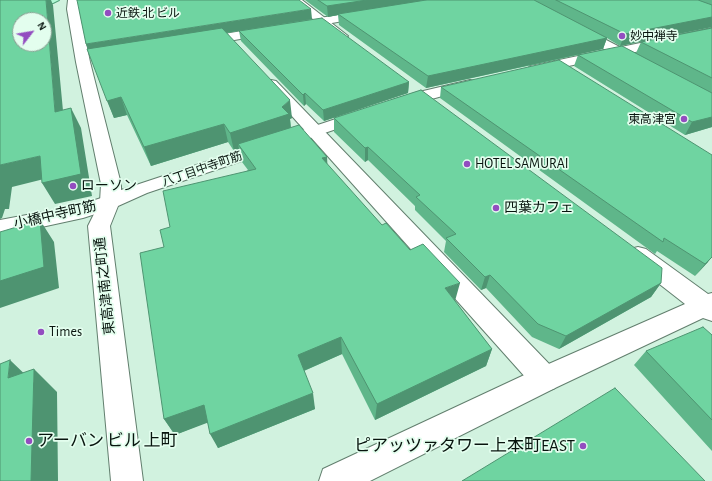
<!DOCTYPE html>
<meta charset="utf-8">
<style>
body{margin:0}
#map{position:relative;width:712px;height:481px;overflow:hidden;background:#d1f2df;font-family:"Alegreya Sans",sans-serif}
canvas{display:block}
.north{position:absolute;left:12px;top:12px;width:40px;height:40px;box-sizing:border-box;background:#e3feee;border:1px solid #8ba094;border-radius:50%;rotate:59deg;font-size:11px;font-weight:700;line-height:16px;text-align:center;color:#08140e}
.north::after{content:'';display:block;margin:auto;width:14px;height:18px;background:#934dc0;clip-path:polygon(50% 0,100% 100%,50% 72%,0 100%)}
</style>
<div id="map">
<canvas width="712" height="481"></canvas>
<div class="north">N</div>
</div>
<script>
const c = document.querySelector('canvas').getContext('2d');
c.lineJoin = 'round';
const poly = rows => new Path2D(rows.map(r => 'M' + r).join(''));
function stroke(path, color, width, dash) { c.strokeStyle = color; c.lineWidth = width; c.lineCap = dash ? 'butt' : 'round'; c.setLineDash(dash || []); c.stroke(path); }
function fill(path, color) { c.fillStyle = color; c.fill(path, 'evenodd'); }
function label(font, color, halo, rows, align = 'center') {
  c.font = font + ' "Alegreya Sans","Noto Sans JP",sans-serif'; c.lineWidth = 3.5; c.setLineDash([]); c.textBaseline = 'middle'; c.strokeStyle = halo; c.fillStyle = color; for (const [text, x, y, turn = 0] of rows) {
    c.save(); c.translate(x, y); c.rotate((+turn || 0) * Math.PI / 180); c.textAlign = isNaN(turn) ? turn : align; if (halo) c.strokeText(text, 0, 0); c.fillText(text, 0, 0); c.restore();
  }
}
const minor = poly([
 [368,10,372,12,374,14,372,16,200,46,194,42,200,38,368,10],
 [579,26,643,59,645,62,643,65,633,65,575,33,573,30,579,26],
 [271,80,276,81,555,370,559,379,555,388,545,392,535,388,266,87,264,84,266,81,271,80],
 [110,195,117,197,120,202,117,207,83,218,0,236,0,220,80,205,110,195]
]);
const tertiary = poly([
 [68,0,80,0,79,9,90,62,121,184,121,190,357,112,363,110,369,112,371,115,369,118,147,193,118,206,110,226,143,481,111,481,88,226,100,202,101,184,76,62,67,9,68,0],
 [289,0,302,0,348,36,342,40,338,39,289,0],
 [712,28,712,36,535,73,530,72,528,69,530,66,535,65,712,28],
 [470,80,475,81,477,84,475,87,399,108,393,106,391,103,393,100,419,92,470,80],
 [638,247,646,249,708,294,712,293,712,321,703,318,555,388,370,481,319,481,323,469,535,370,685,304,630,261,627,255,630,249,638,247]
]);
const primary = poly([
 [28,0,59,0,53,3,0,10,0,4,28,0]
]);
stroke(minor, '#627f6e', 2);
stroke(tertiary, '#627f6e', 2);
stroke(primary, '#52a37b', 2);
fill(minor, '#fff');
fill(tertiary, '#fff');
fill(primary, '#aff6d3');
fill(poly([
 [305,0,712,0,712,27,620,46,607,38,603,49,579,54,636,53,641,42,712,28,712,127,685,135,574,66,578,55,426,88,339,25,338,15,328,17],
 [312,19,409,82,408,93,324,121,306,104,304,106,241,41,239,31,227,33,292,118,290,119,291,127,327,157,327,165,382,225,455,301,492,349,486,366,375,420,342,354,304,371,315,409,218,448,207,422,175,435,164,419,164,247,170,227,248,170,242,162,239,149,234,151,228,142,151,166,127,115,114,118,86,44],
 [441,87,708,262,695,276,657,251,655,254,440,98],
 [334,118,661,283,651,297,559,349,532,337,486,288,481,290,444,252,446,241,415,210,415,206,368,160,365,162,334,132],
 [712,335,712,451,634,365,646,351]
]), '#5fb68a');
fill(poly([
 [46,0,51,0,53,5,65,132,55,112],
 [367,0,431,0,338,14,338,15,328,17,327,6],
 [311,9,312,19,90,55,86,44],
 [712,17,712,27,620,46,625,34],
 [607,38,603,49,426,88,428,76],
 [409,82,408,93,324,121,323,110],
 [305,93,306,104,304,106,303,95],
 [121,97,127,115,114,118,107,101],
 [290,100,292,118,290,119,291,132,238,144,239,149,234,151,230,133,282,107],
 [71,108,81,128,92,196,55,204,42,183],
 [712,117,712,127,685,135,692,122],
 [224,124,228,142,151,166,144,147],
 [368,147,368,160,365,162,365,148],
 [40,156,52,177,12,187,9,209,5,209,2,218,0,219,0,165],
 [327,157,328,175,322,158],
 [40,220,54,242,59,288,0,308,0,281],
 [712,257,708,262,695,276,705,264],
 [490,275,486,288,481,290,485,277],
 [460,283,455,301,445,288],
 [661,283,651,297,559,349,566,336],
 [341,337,342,354,301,372,298,355],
 [492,349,486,366,375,420,377,404],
 [10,360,34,383,34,369,57,392,58,481,31,481,8,378],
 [313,393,315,409,218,448,210,434],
 [204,405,212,421,175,435,164,419]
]), '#4e9471');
const building = poly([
 [0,0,46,0,55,112,71,108,81,174,42,183,40,156,0,165,0,0],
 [20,20,44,20,44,44,20,44,20,20],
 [77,0,299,0,311,9,86,44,77,0],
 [318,0,367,0,327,6,318,0],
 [426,0,534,0,607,38,428,76,338,14,426,0],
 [556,0,698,0,712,5,712,17,625,34,556,0],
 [322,18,409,82,323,110,305,93,303,95,239,31,322,18],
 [222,28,290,100,282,107,289,114,230,133,224,124,144,147,121,97,107,101,87,49,222,28],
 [712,28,712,78,641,42,712,28],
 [622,46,712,93,712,117,692,122,578,55,622,46],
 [559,60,712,155,712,257,705,264,664,238,663,242,441,87,559,60],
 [421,90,662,268,661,283,566,336,538,324,490,275,485,277,446,238,456,234,416,197,420,195,368,147,365,148,334,118,421,90],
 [299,125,327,157,322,158,382,225,386,223,410,250,423,244,460,283,445,288,492,349,377,404,341,337,298,355,313,393,210,434,204,405,164,419,140,253,164,247,160,230,170,227,163,191,256,169,238,144,299,125],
 [40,220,44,267,0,281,0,232,40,220],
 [703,327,712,335,712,420,646,351,703,327],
 [10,360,8,378,34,369,31,481,0,481,0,364,10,360],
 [615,388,705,481,462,481,615,388]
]);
fill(building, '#6fd4a1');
stroke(building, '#4e9471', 1);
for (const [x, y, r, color] of [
 [108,13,4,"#934dc0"],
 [622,36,4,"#934dc0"],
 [684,119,4,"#934dc0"],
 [467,164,4,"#934dc0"],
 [73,186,4,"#934dc0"],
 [496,208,4,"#934dc0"],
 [41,332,4,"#934dc0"],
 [29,441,4,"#934dc0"],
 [583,446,4,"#934dc0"]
]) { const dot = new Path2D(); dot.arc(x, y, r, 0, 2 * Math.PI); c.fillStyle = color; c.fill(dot); stroke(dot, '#e3feee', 1.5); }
label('12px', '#08140e', '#e3feee', [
 ["近鉄 北 ビル",116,13],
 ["妙中禅寺",630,36],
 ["東高津宮",676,119,"right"]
], 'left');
label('12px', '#08140e', '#e3feee', [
 ["八丁目中寺町筋",202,169,-19]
]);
label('14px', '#08140e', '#e3feee', [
 ["HOTEL SAMURAI",475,164],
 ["ローソン",81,186],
 ["四葉カフェ",504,208],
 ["Times",49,332]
], 'left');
label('14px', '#08140e', '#e3feee', [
 ["小橋中寺町筋",55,215,-13],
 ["東高津南之町通",105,286,-96]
]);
label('17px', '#08140e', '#e3feee', [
 ["アーバン ビル 上町",37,441],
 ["ピアッツァタワー上本町EAST",575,446,"right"]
], 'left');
</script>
